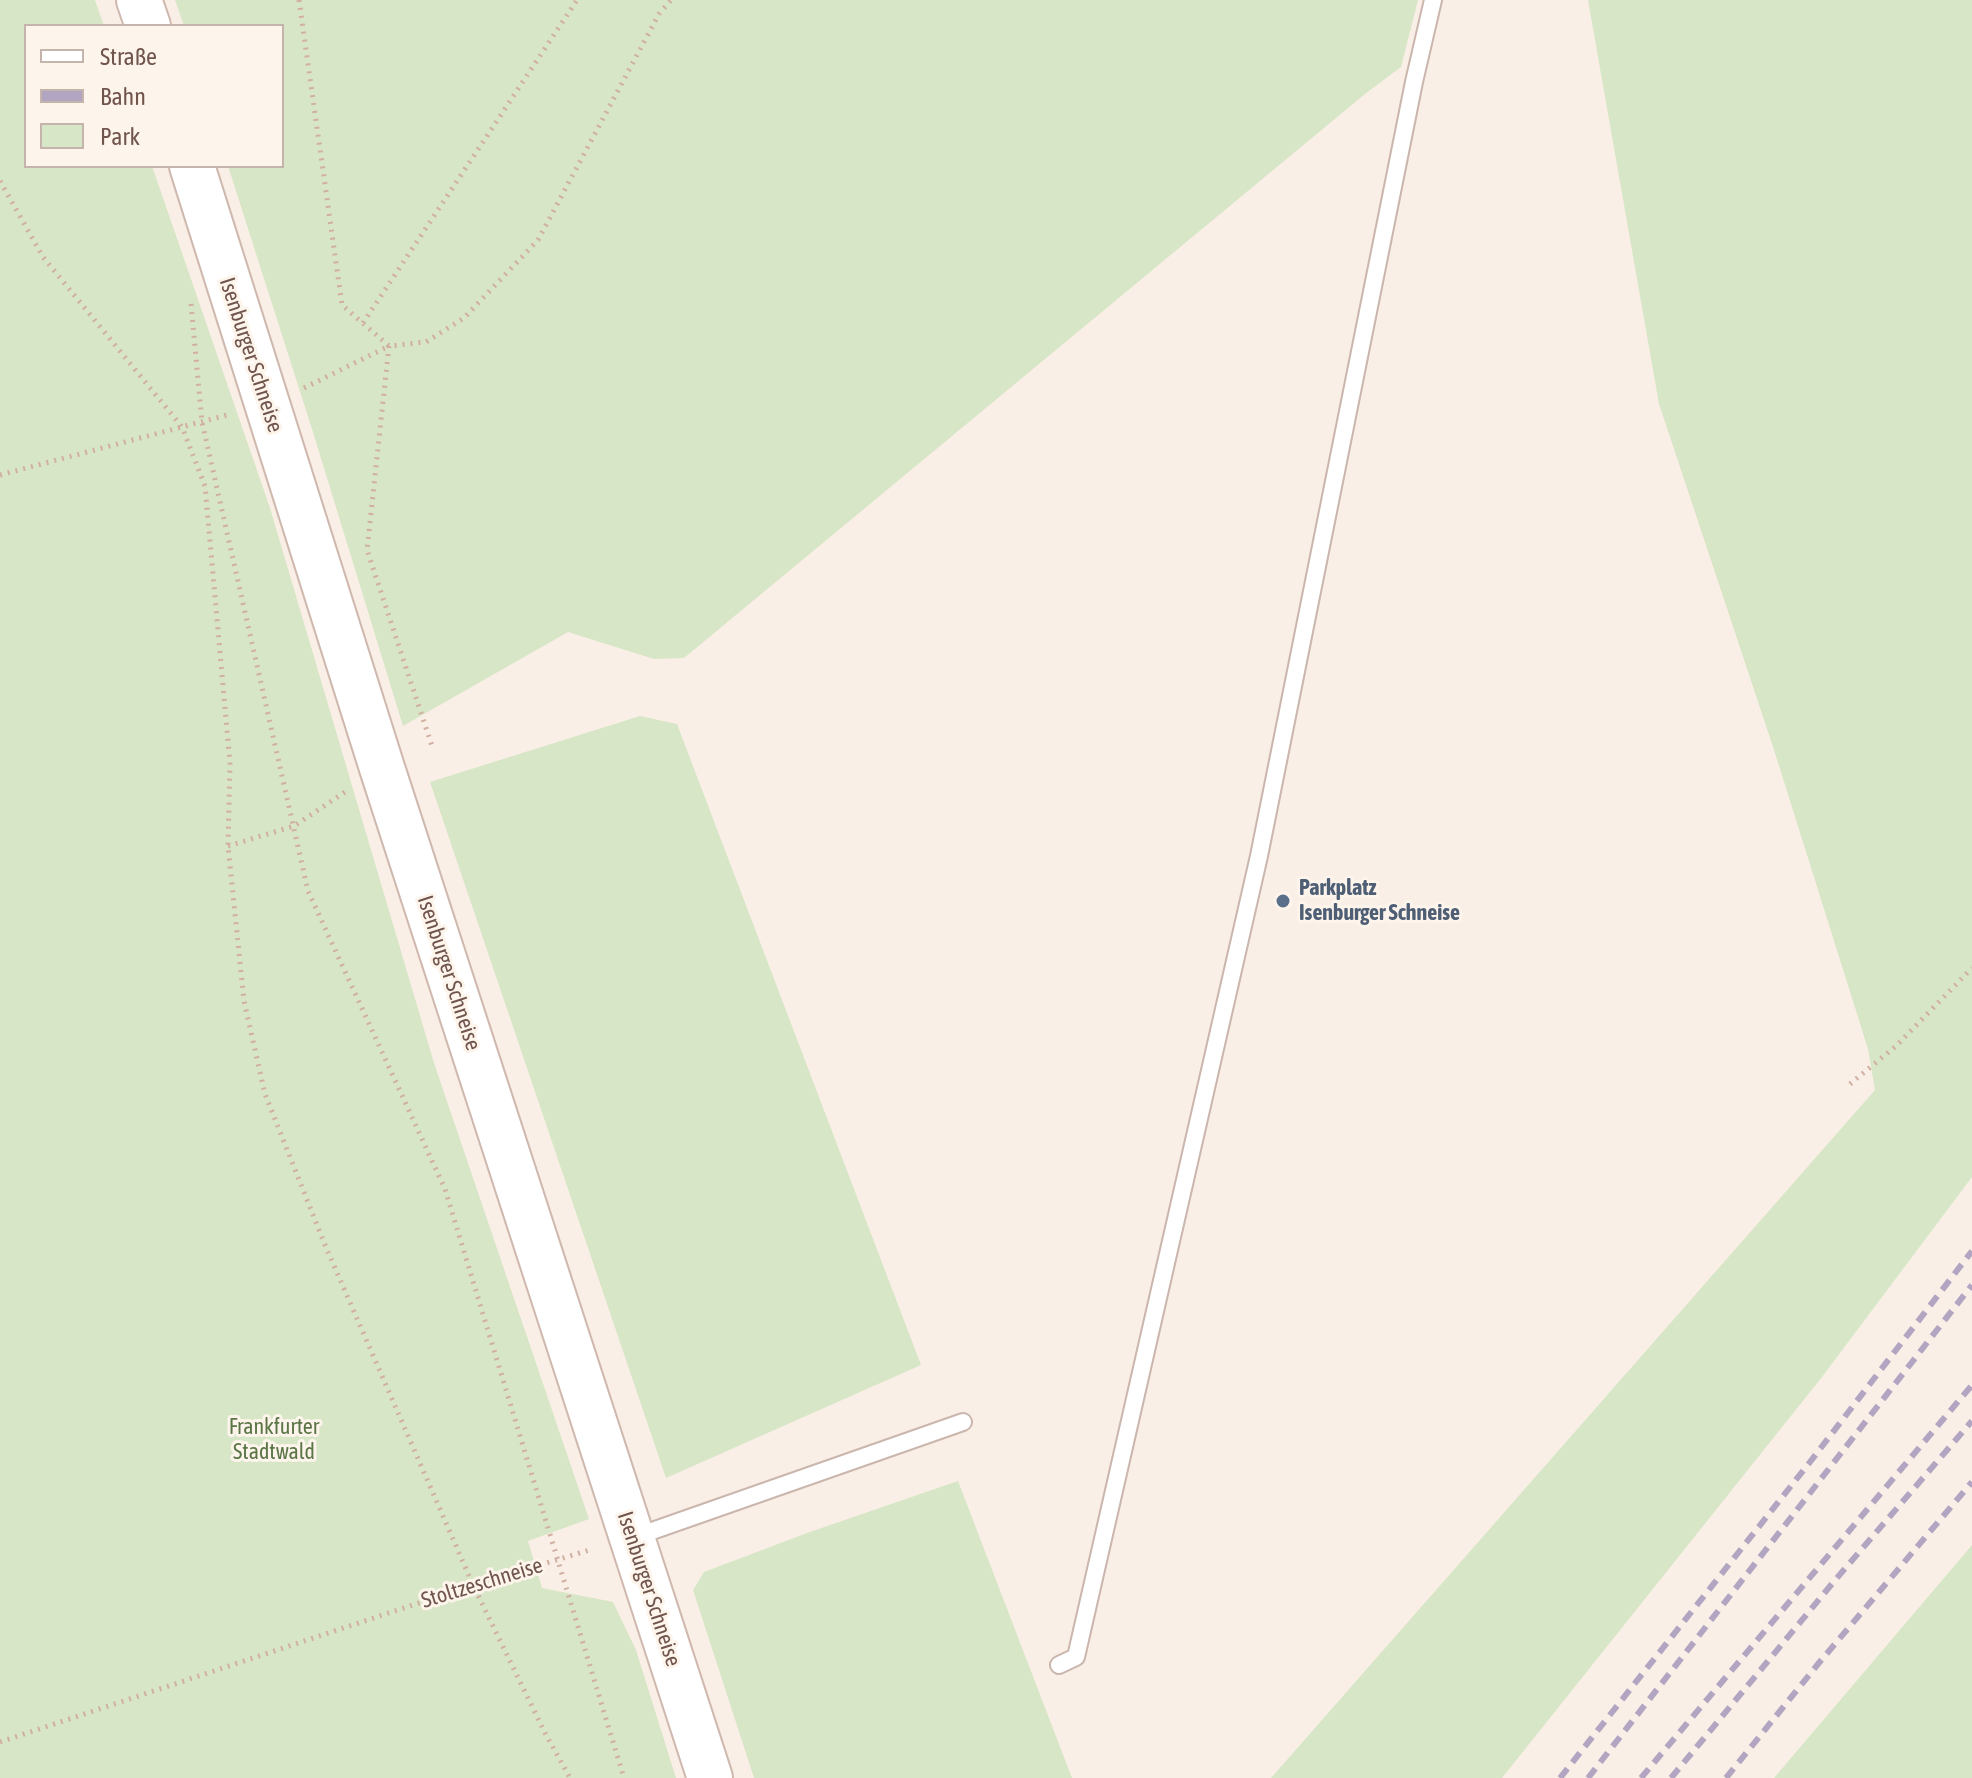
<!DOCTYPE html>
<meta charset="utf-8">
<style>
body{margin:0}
#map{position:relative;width:1972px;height:1778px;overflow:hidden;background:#faefe6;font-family:"Asap Condensed",sans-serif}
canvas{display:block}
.legend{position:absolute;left:24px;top:24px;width:260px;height:144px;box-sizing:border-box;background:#fdf4eb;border:2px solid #c5b4ac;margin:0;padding:10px 14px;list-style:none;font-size:24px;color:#70554d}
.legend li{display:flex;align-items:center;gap:16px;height:40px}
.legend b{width:40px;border:2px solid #c5b4ac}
</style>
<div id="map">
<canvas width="1972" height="1778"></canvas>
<ul class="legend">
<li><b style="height:10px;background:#fff"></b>Straße</li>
<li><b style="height:10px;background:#b1a5c2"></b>Bahn</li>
<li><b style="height:22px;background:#d7e6c6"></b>Park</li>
</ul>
</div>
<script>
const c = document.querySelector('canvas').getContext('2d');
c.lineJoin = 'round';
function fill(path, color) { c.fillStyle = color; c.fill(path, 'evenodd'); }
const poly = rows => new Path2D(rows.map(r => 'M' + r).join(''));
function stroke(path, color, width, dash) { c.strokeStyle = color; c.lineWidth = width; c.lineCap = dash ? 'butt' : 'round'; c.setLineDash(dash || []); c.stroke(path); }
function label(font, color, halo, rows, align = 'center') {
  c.font = font + ' "Asap Condensed",sans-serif'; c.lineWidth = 6; c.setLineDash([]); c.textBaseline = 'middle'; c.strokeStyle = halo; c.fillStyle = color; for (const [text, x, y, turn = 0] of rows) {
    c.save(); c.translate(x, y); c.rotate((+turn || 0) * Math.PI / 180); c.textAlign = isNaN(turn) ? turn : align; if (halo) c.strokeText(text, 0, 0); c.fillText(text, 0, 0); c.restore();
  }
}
fill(poly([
 [0,0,95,0,104,26,26,26,26,166,152,166,270,508,434,1063,589,1519,528,1541,542,1588,613,1602,636,1650,676,1778,0,1778],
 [175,0,1418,0,1401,67,1365,94,684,658,654,659,568,632,403,726,312,429,228,166,282,166,282,26,184,26],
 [1588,0,1972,0,1972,1177,1822,1377,1502,1778,1271,1778,1875,1090,1868,1049,1775,753,1659,404],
 [640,716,677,724,921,1365,666,1478,430,782],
 [958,1481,1072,1778,754,1778,693,1590,704,1572,807,1533],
 [1972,1545,1972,1778,1774,1778]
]), '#d7e6c6');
const service = poly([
 [632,1538,963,1422],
 [1059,1665,1076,1657,1259,856,1414,82,1433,0]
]);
const secondary = poly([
 [139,0,148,26],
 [192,166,382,768,710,1778]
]);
stroke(service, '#cab6ad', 20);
stroke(secondary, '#cfb8ae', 48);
stroke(poly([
 [299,0,342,305,389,346,426,342,464,318,538,240,659,14,671,0],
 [0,181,43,257,182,427,205,486,230,763,228,846,244,1001,265,1094,325,1245,473,1585,545,1733,570,1778],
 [191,304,202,422,308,891,445,1189,624,1778],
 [363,323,577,0],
 [389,346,367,550,432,746],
 [304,388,389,346],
 [0,475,231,414],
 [228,846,294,826,348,790],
 [1850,1084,1896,1046,1972,968],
 [0,1742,473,1585,593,1549]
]), '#d1afa3', 5, [2, 6]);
stroke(service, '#fff', 16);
stroke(secondary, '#fff', 44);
stroke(poly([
 [1560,1778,1810,1462,1972,1251],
 [1588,1778,1972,1285],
 [1641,1778,1972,1385],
 [1671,1778,1836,1579,1972,1421],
 [1726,1778,1818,1664,1972,1482]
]), '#b1a5c2', 6, [12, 8]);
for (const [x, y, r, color] of [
 [1283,901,8,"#5c6f8a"]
]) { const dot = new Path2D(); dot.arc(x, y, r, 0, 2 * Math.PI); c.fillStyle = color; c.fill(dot); stroke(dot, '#fdf4eb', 3); }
label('22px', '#70554d', '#fdf4eb', [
 ["Isenburger Schneise",251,355,72],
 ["Isenburger Schneise",449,973,72],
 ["Stoltzeschneise",482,1583,-17],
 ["Isenburger Schneise",649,1589,72]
]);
label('bold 22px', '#4e5e75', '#fdf4eb', [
 ["Parkplatz",1299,888],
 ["Isenburger Schneise",1299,913]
], 'left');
label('22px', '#5a7546', '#fdf4eb', [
 ["Frankfurter",274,1427],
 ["Stadtwald",274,1452]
]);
</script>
